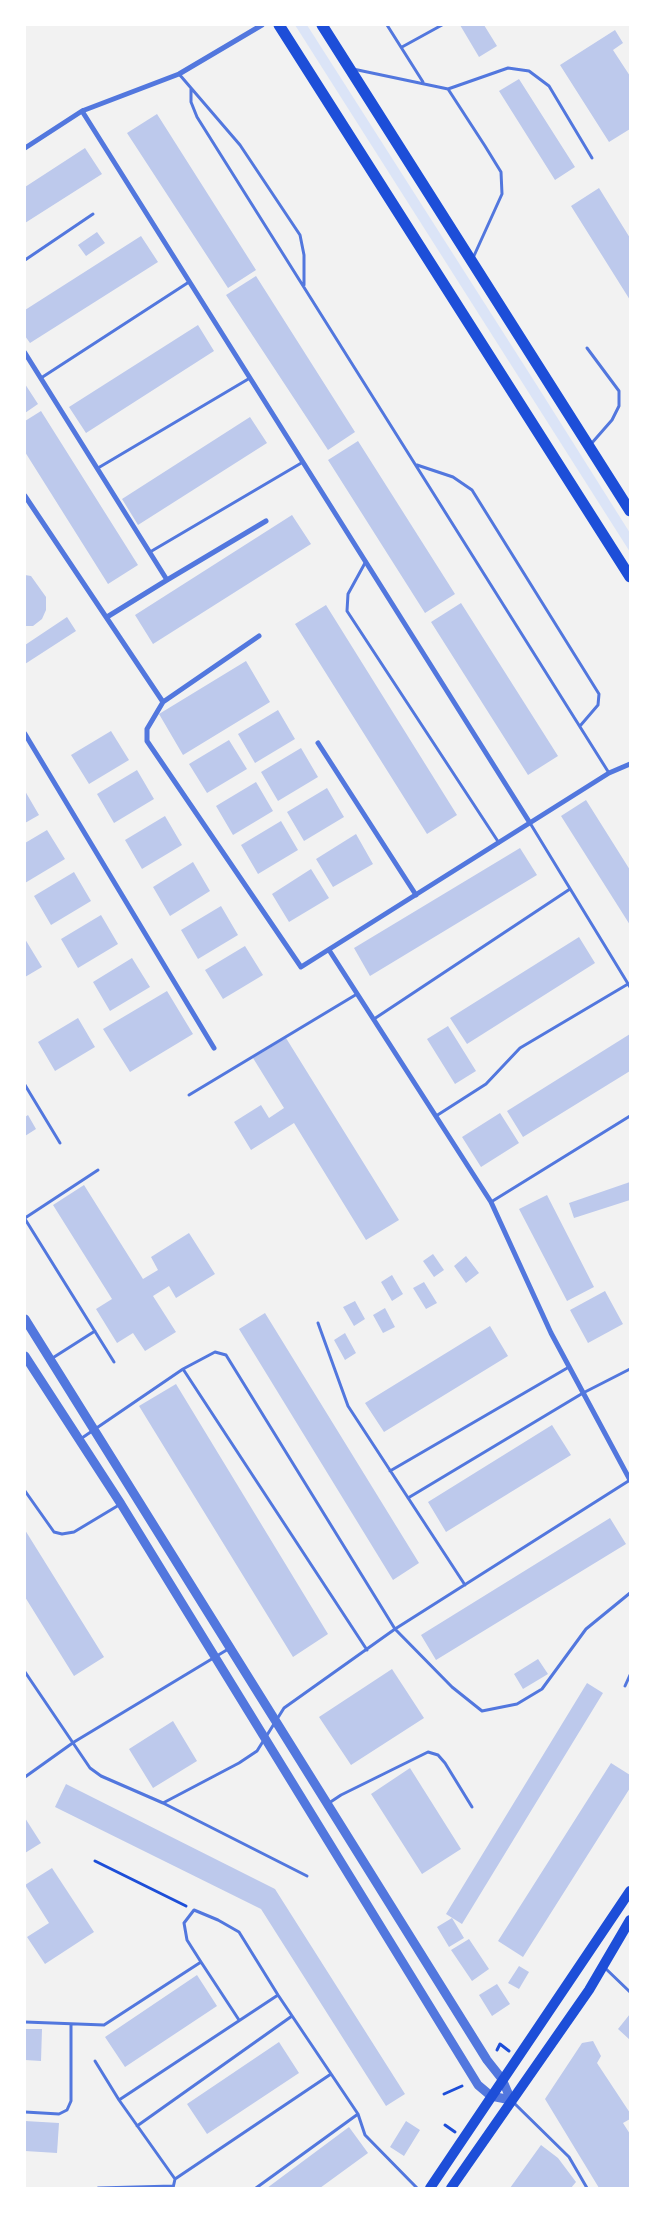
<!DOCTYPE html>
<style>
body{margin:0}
#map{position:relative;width:655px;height:2213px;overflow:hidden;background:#f2f2f2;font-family:Roboto,sans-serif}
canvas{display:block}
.frame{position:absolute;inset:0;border:26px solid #fff;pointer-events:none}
</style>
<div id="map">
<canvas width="655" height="2213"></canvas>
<div class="frame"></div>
</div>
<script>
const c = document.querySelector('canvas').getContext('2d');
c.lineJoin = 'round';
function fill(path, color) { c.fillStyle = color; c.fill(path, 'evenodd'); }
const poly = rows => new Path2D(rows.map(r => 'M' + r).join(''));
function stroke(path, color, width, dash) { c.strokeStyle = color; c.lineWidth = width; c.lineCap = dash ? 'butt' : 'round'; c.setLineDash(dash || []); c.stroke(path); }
fill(poly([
 [295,25,307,25,538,387,630,533,630,552]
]), '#dbe4f7');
fill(poly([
 [460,25,484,25,497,46,479,57],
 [615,30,623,43,613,50,630,76,630,129,609,142,560,65],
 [519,79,575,167,555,180,499,91],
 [157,114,256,270,228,288,127,133],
 [85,148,102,174,25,223,25,187],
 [599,188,630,238,630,300,571,206],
 [97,232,105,243,86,256,78,245],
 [141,236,158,262,30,343,25,336,25,310],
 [256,276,355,432,328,450,226,295],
 [198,325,214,351,86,433,69,407],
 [25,384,38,404,25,413],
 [41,411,138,565,108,584,25,452,25,421],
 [250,417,267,443,138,525,122,499],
 [358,441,455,594,425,613,328,460],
 [292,515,311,544,153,644,135,615],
 [25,575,31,576,46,597,46,610,42,619,33,626,25,626],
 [461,603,558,756,528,775,431,622],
 [326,605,457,815,427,834,295,624],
 [67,617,76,631,25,664,25,645],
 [246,661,270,702,183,755,159,714],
 [278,710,295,739,255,763,238,734],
 [111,731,129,760,89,784,71,755],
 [229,740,247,769,207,793,189,764],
 [301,748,318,777,278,801,261,772],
 [137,770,154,799,114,823,97,794],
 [256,782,273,811,233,835,216,806],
 [327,788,344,817,304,841,287,812],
 [25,791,39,815,25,823],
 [586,800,630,870,630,925,561,816],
 [165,816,182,845,142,869,125,840],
 [281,821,298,850,258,874,241,845],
 [47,830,65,859,25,883,25,843],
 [356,834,373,864,333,887,316,859],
 [520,848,537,875,370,976,354,948],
 [193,862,210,891,170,916,153,887],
 [311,869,329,898,289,922,272,894],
 [74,872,91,901,51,925,34,896],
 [221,906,238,935,198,959,181,930],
 [101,915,118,944,78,968,61,939],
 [579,937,595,963,467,1044,450,1018],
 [25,939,42,967,25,977],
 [245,946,263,975,223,999,205,970],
 [132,958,150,987,110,1011,93,982],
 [167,991,193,1034,130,1072,103,1029],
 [78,1018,95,1047,55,1071,38,1042],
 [448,1026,476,1071,455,1084,427,1039],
 [630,1034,630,1071,523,1137,507,1111],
 [286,1038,399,1220,366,1240,294,1123,251,1150,234,1122,261,1105,269,1118,284,1108,253,1058],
 [500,1113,519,1143,481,1167,462,1137],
 [28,1115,36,1129,25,1136,25,1117],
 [630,1182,630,1200,574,1218,569,1203],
 [84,1185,143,1279,158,1270,151,1257,189,1233,215,1274,176,1298,169,1286,153,1296,176,1332,145,1351,133,1333,117,1343,96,1309,112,1299,53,1205],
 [547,1195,594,1287,567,1301,519,1209],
 [433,1254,444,1270,434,1277,423,1261],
 [466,1256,479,1273,466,1283,454,1266],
 [392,1275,403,1294,392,1301,381,1282],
 [424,1282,437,1303,426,1309,413,1288],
 [605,1291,623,1324,588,1343,570,1310],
 [355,1301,365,1319,354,1326,343,1307],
 [385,1308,395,1327,383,1333,373,1315],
 [265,1313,419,1563,393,1580,239,1329],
 [490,1326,508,1356,384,1432,365,1403],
 [345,1333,356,1353,345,1360,334,1340],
 [176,1384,328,1634,293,1657,139,1406],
 [552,1425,571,1455,446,1532,428,1502],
 [610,1518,626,1544,436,1660,421,1635],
 [25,1530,104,1657,74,1676,25,1597],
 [538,1659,548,1674,523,1689,514,1674],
 [392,1669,424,1718,351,1765,319,1717],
 [587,1683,603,1693,462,1924,446,1914],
 [173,1721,197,1761,153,1788,129,1749],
 [611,1763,630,1775,630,1788,523,1957,498,1941],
 [410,1768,461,1849,422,1874,371,1794],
 [66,1784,275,1889,405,2094,386,2106,261,1909,55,1807],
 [25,1818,41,1843,25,1853],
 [52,1868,94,1932,45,1964,27,1937,49,1923,25,1885],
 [452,1918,464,1938,449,1947,437,1927],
 [469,1939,489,1969,472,1981,451,1950],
 [519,1966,529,1972,519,1989,508,1983],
 [197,1975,217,2006,125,2067,105,2037],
 [497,1984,510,2004,492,2016,479,1995],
 [630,2014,630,2040,618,2029],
 [25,2029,42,2029,41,2061,25,2060],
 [593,2041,601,2056,597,2063,630,2113,630,2119,623,2123,630,2134,630,2188,599,2188,545,2099,582,2043],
 [279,2042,299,2073,207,2134,187,2104],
 [25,2121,59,2123,57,2153,25,2151],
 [406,2121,420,2130,404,2156,390,2147],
 [349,2127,368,2153,320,2188,267,2188],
 [541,2145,558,2158,576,2182,571,2188,510,2188]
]), '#bdc9ec');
stroke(poly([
 [95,1861,186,1906],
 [497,2050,500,2044,509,2051],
 [444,2094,462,2086],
 [445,2125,455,2132]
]), '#1d4ed8', 3);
stroke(poly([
 [387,25,423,82],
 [402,47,442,25],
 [353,69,448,89,485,146,501,172,502,194,473,258],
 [179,74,240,145,300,235,304,255,304,285],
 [191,88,191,102,197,117,609,773],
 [448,89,508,68,529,71,549,86,592,158],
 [25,260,93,214],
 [587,348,619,391,619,406,612,420,591,444],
 [41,378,189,282],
 [417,465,453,477,472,490,599,694,598,705,580,726],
 [98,468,250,378],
 [150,552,303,462],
 [365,563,348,594,347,611,499,843],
 [530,823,630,987],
 [374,1019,570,889],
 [25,1085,60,1143],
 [189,1095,357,994],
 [436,1116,486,1084,520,1048,628,984],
 [491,1202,630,1116],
 [25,1218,98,1170],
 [25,1219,114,1362],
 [318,1323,348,1406,465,1585],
 [51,1359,95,1331],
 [183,1369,367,1650],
 [79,1440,183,1369,215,1352,226,1355,395,1629,452,1687,482,1711,517,1704,542,1689,586,1629,630,1593],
 [390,1471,569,1367],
 [25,1491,54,1532,62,1534,74,1532,119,1505],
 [408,1498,583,1393,630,1369],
 [25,1672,90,1768,101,1776,163,1803,307,1876],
 [625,1686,630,1675],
 [25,1777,74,1742,230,1648],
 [163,1803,239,1763,257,1751,284,1708,395,1629,630,1480],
 [329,1803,341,1795,428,1752,438,1755,445,1763,472,1807],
 [201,1962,187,1940,184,1923,194,1910,218,1920,239,1932,278,1995,358,2114,365,2135,417,2188],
 [604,1967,630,1992],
 [25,2022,104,2025,201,1962,239,2020],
 [95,2061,119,2100,278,1995],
 [119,2100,175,2179],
 [513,2102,569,2157,587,2188],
 [25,2112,59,2114,67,2110,71,2101,71,2024],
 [137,2126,292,2016],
 [98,2188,173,2186],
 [173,2188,175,2179,331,2074],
 [256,2188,358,2114]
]), '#5277de', 3);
stroke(poly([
 [82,111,530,823],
 [25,148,82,111,179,74,262,25],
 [25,353,167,580,107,617],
 [25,496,163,702],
 [167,580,266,521],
 [259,636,163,702,147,729,147,741,301,967,609,773,630,764],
 [25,734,214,1048],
 [318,743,416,895],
 [329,950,491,1202,551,1333,630,1480]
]), '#5277de', 5);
stroke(poly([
 [25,1319,487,2060,502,2079,511,2100],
 [25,1356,121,1504,478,2085,491,2096,511,2100]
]), '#5277de', 9);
stroke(poly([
 [430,2188,630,1891],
 [451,2188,589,1990,630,1920]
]), '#1d4ed8', 10);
stroke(poly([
 [279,25,630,577],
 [322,25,630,511]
]), '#1d4ed8', 11);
</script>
